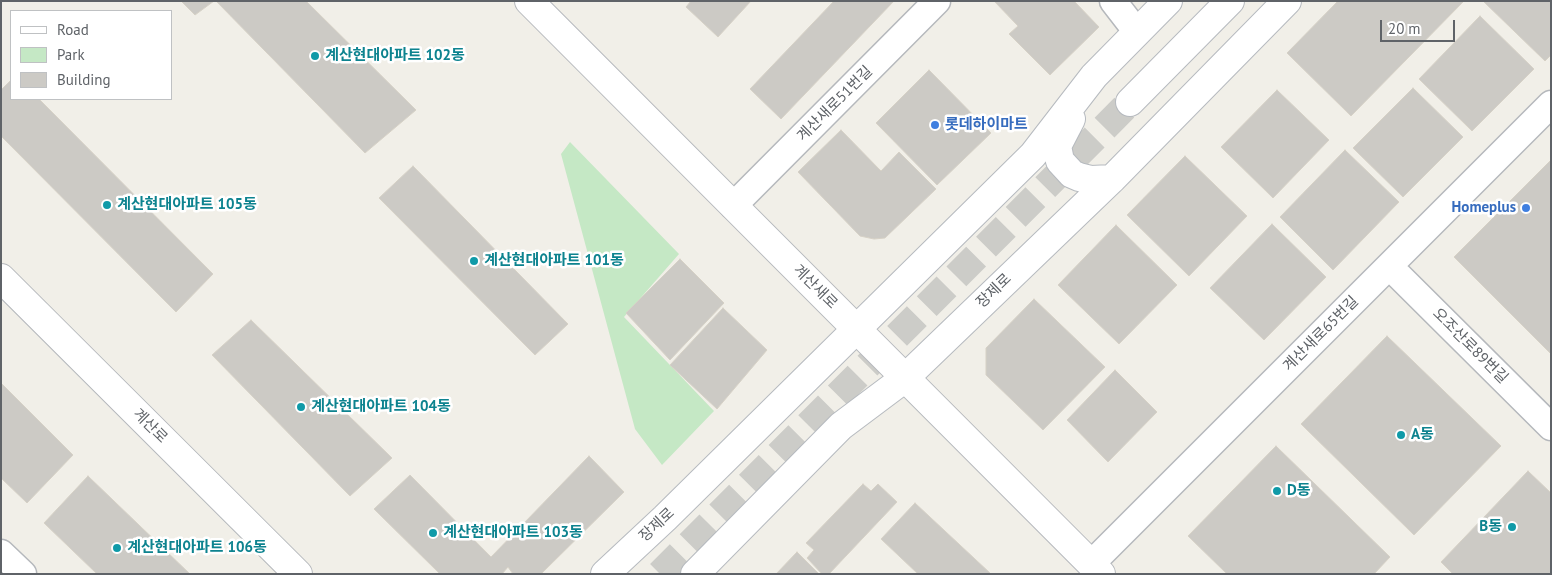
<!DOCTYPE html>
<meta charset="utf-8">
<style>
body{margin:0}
#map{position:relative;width:1552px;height:575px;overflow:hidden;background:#f1efe8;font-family:"PT Sans",sans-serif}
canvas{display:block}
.frame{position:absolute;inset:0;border:2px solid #5f6368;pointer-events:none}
.legend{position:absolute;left:10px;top:10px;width:162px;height:90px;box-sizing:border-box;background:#fff;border:1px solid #bfc1c3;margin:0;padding:6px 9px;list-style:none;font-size:15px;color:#5f6368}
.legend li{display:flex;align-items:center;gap:10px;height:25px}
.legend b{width:25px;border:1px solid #bfc1c3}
.scale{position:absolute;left:1380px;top:20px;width:75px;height:22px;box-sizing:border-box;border:2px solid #5f6368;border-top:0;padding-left:6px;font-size:15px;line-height:18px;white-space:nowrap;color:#5f6368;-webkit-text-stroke:4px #fff;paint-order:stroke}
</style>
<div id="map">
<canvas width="1552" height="575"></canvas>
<div class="frame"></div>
<ul class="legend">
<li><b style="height:6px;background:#fff"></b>Road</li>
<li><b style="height:14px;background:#c5e8c5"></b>Park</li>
<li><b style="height:14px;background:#cccac5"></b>Building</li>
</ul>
<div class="scale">20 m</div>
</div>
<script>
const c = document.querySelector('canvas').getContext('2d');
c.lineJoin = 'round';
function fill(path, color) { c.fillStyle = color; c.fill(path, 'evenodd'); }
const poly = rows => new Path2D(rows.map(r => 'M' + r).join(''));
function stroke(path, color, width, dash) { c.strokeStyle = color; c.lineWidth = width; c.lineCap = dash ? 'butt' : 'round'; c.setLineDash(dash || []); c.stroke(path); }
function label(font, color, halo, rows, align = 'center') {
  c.font = font + ' "PT Sans","Noto Sans KR",sans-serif'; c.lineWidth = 5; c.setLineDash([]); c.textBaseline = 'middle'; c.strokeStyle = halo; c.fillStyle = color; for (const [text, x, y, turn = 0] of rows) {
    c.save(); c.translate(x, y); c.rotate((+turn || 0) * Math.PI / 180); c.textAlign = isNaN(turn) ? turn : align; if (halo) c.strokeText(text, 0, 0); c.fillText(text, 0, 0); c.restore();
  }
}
fill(poly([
 [570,142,679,254,624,317,714,411,662,465,635,429,561,154]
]), '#c5e8c5');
const building = poly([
 [181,1,214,1,195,15,181,1],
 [216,1,306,1,416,110,365,153,216,1],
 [691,1,751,1,718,37,686,7,691,1],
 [834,1,894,1,781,119,750,89,834,1],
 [994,1,1074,1,1099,27,1050,75,1009,34,1018,26,994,1],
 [1338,1,1462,1,1463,2,1351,116,1287,53,1338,1],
 [1483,1,1551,1,1551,55,1545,61,1483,1],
 [1480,16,1534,69,1472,131,1419,79,1480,16],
 [929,70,991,133,937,185,876,123,929,70],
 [11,80,11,99,39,99,213,274,176,312,1,136,1,90,11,80],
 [1413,88,1463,137,1403,197,1353,148,1413,88],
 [1277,90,1329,140,1273,198,1221,147,1277,90],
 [841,130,881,171,899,152,936,189,885,238,874,239,860,236,798,172,841,130],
 [1345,150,1399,202,1333,270,1280,217,1345,150],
 [1185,156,1247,216,1189,276,1127,215,1185,156],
 [1551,160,1551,354,1454,257,1551,160],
 [413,166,568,324,535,355,379,198,413,166],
 [1272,224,1326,277,1264,340,1210,288,1272,224],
 [1116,225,1177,285,1119,344,1058,285,1116,225],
 [680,259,724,303,670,360,626,313,680,259],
 [1034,299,1105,367,1043,430,986,375,986,348,1034,299],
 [723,308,767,350,717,409,670,365,723,308],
 [251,320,392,458,350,496,212,355,251,320],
 [1387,336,1501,446,1414,535,1301,424,1387,336],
 [1115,370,1157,412,1108,462,1067,420,1115,370],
 [1,383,73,455,27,503,1,478,1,383],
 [1276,446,1390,557,1374,574,1227,574,1188,536,1276,446],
 [589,456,624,492,541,574,513,574,508,567,502,574,440,574,374,509,410,475,491,557,589,456],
 [1528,471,1551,493,1551,574,1453,574,1441,562,1528,471],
 [88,476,190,574,97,574,44,523,88,476],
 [863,484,871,491,878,484,897,502,829,574,822,574,807,558,814,550,806,543,863,484],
 [915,503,990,573,990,574,918,574,881,539,915,503],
 [797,552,819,574,776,574,797,552]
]);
fill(building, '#cccac5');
stroke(building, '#d6d1c6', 1);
stroke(poly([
 [660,574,1130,102]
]), '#ccccc8', 28, [28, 14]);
const minor = poly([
 [1113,1,1137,32],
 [733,206,937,1],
 [1389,266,1551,427],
 [1,553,23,574],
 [1091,564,1551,104]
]);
const tertiary = poly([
 [529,1,1101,574],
 [1,278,298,574]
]);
const secondary = poly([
 [1130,102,1230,1],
 [1071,119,1057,146,1060,161,1072,174,1079,177,1091,180,1112,179],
 [605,574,665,518,1033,155,1094,76,1168,1],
 [695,574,841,426,905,378,1112,179,1287,1]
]);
stroke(minor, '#b5b8bc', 29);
stroke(tertiary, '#b5b8bc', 30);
stroke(secondary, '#b6babf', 30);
stroke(minor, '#fff', 26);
stroke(tertiary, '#fff', 28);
stroke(secondary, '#fff', 28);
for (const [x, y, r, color] of [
 [315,56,5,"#0f9aa8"],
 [935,125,5,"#3f7fe0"],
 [107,205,5,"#0f9aa8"],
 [1526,208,5,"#3f7fe0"],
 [474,261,5,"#0f9aa8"],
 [301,407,5,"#0f9aa8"],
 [1401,435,5,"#0f9aa8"],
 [1277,491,5,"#0f9aa8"],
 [1512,527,5,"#0f9aa8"],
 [433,533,5,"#0f9aa8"],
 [117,548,5,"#0f9aa8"]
]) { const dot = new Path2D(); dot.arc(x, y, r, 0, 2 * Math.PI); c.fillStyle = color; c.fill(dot); stroke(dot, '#fff', 2); }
label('bold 15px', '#0d838f', '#fff', [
 ["계산현대아파트 102동",325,56],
 ["계산현대아파트 105동",117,205],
 ["계산현대아파트 101동",484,261],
 ["계산현대아파트 104동",311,407],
 ["A동",1411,435],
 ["D동",1287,491],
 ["B동",1502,527,"right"],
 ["계산현대아파트 103동",443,533],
 ["계산현대아파트 106동",127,548]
], 'left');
label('15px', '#5f6368', '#fff', [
 ["계산새로51번길",835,104,-45],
 ["계산새로",815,287,45],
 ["장제로",994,291,-44],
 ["계산새로65번길",1321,334,-45],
 ["오조산로89번길",1470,346,45],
 ["계산로",150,426,45],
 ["장제로",657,525,-43]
]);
label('bold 15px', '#366cbe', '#fff', [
 ["롯데하이마트",945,125],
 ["Homeplus",1516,208,"right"]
], 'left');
</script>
